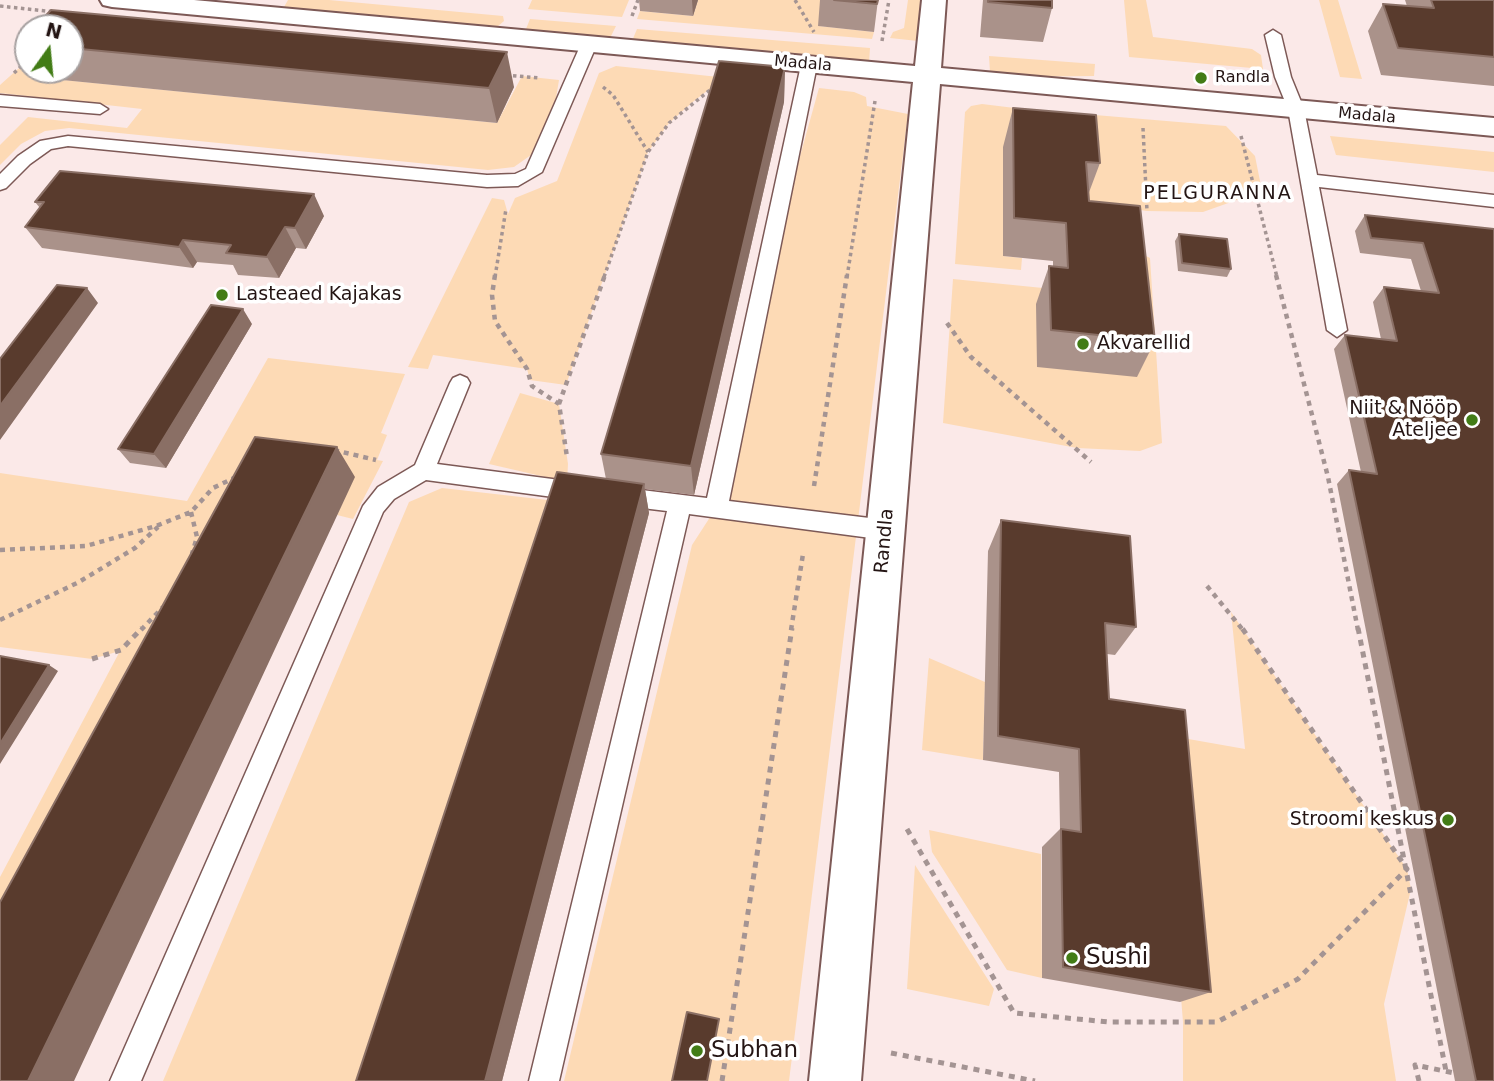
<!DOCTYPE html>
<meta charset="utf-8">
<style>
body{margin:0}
#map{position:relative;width:1494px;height:1081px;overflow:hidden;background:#fbe9e8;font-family:"DejaVu Sans",sans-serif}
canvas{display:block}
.north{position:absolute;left:14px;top:14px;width:70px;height:70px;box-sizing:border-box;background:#fff;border:2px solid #a7a1a1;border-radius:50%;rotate:15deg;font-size:19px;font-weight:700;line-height:28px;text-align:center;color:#241514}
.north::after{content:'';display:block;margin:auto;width:24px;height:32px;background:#427c16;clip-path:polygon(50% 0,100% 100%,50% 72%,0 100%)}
</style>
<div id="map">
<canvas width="1494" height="1081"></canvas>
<div class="north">N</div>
</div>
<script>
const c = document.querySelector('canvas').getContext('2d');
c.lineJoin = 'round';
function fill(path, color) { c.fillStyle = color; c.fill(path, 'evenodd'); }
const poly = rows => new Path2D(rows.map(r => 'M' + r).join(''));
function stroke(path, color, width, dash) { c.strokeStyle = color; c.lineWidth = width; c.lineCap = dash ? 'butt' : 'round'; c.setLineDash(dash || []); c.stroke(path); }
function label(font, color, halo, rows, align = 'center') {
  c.font = font + ' "DejaVu Sans",sans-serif'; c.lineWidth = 7; c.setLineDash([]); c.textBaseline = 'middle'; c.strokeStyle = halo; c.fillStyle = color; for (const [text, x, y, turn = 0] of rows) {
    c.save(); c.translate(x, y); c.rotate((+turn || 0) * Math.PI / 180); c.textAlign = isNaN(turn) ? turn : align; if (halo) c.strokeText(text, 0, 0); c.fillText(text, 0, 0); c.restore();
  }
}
fill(poly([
 [288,0,329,0,503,16,504,21,497,27,284,7],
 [532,0,629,0,622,17,528,9],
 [698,0,824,0,819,26,874,32,872,39,637,19,640,11,693,16],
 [908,0,922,0,918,41,890,38,893,32,904,28],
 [1124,0,1146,0,1153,37,1252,49,1261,55,1263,69,1129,57],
 [1319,0,1338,0,1362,79,1340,77],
 [530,19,616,26,610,38,526,29],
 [637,29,870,48,869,63,632,41],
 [989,56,1095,64,1094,76,1016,77,990,72],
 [28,60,28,70,49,70,43,78,497,123,522,76,559,80,556,98,531,155,514,167,488,170,69,128,45,131,21,144,0,165,0,145,28,117,127,128,142,109,0,93,0,85],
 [616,66,737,79,707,91,694,101,669,123,648,152,566,385,530,380,527,369,433,355,428,369,408,367,492,198,504,200,508,214,515,198,557,181,599,73],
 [819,88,854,92,866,97,867,106,908,114,789,1081,564,1081,692,545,716,508,760,300],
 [982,104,1031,110,1003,147,1003,256,1022,258,1021,270,955,264,965,112,971,106],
 [1083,114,1226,126,1255,156,1262,191,1203,212,1147,211,1086,202],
 [1330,136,1494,152,1494,172,1336,155],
 [1124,245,1150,258,1162,443,1140,451,1077,448,943,423,953,279,1053,289],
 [268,358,405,374,381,433,387,435,377,460,383,461,353,519,337,515,354,478,0,996,0,877,120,651,92,659,0,647,0,473,187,501],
 [520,393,559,404,568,464,567,482,489,464],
 [442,488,565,502,381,1081,163,1081,409,502],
 [1231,612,1407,869,1411,889,1384,1004,1396,1081,1183,1081,1183,1022,1160,734,1245,749],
 [929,658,985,682,983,760,922,750],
 [929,830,1041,854,1042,978,1007,970,932,852],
 [915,865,994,989,989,1006,907,989]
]), '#fddab5');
const lane = poly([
 [1273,30,1281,35,1291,77,1304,109,1317,175,1494,195,1494,207,1319,187,1347,330,1337,337,1327,330,1288,109,1275,77,1265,35,1273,30],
 [589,39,597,44,542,172,518,186,487,187,68,146,51,149,30,164,6,188,0,190,0,174,18,156,40,141,68,136,487,175,515,174,526,169,581,44,589,39],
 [809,60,817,65,729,501,886,520,894,523,897,530,894,537,886,540,689,514,559,1081,529,1081,667,511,617,505,609,502,606,496,609,490,617,487,707,498,801,65,809,60],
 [0,95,100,104,108,109,100,114,0,106,0,95],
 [460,375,467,378,470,383,437,464,583,483,591,486,594,492,591,498,583,501,426,480,394,499,383,512,141,1081,110,1081,363,506,378,487,415,465,450,383,453,378,460,375]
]);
const street = poly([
 [100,0,194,0,915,66,922,0,946,0,941,68,1494,118,1494,136,940,84,861,1081,809,1081,913,82,112,7,103,5,100,0]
]);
stroke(lane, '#7d5956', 3);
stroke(street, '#7d5956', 4);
stroke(poly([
 [795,0,814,32],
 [0,6,55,12],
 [632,16,638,0],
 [882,41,889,0],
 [14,73,28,60],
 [506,75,539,78],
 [603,87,613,95,648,152],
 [1143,128,1147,211],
 [1241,136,1277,277],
 [495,277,506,209],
 [604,277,648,152,669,123,710,90],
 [847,277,875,101]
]), '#a49493', 3.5, [3.5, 3.5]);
stroke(poly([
 [495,275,492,295,495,321,527,369,532,386,559,404,567,457],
 [1276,275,1328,477,1358,630],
 [947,323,971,357,1091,462],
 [559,404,605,275],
 [334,450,376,460],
 [814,486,847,275],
 [191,512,197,537,192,554],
 [0,550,86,546,156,526,191,512,213,488,236,477],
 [1207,586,1243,630],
 [0,620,79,582,135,548,158,527],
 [141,630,163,607],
 [791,630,803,554]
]), '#a49493', 4.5, [5, 5]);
stroke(poly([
 [1358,628,1446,1071],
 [92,659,121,650,142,628],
 [907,829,1014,1013,1109,1022,1217,1022,1298,979,1407,869,1242,628],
 [891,1053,1035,1081],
 [722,1081,792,628],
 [1419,1081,1415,1065,1459,1074]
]), '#a49493', 5, [6, 6]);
fill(lane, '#fff');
fill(street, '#fff');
fill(poly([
 [639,0,698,0,693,16,640,11],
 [820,0,878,0,874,32,818,26],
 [983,0,1052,0,1052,8,1043,42,980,37],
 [1405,0,1494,0,1494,86,1381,75,1368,31,1383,4,1407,6],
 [70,28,514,87,497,123,42,78,36,70,70,70],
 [28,34,28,58,19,43],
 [785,67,784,102,694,495,645,489,649,513,502,1081,356,1081,606,479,601,454],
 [1013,108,1100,163,1088,195,1089,201,1155,341,1137,377,1037,367,1036,304,1049,266,1053,267,1053,261,1003,256,1003,147],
 [35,202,324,216,306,249,296,248,279,278,238,275,233,265,197,262,193,268,42,248,25,227,40,208],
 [1365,215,1494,229,1494,1081,1455,1081,1337,484,1349,470,1361,472,1334,349,1345,335,1381,339,1373,302,1384,287,1421,291,1411,259,1360,253,1355,231],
 [1179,234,1231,269,1227,277,1178,271,1175,241],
 [252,324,166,468,130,463,118,449],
 [1001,520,1136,627,1115,655,1107,654,1109,699,1211,992,1180,1002,1042,978,1042,847,1060,829,1059,772,983,760,988,551]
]), '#aa928a');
fill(poly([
 [692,0,698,0,693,16],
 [507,52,514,87,497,123,489,88],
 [785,67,784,102,694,495,691,466],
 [314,194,324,216,306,249,295,228],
 [285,227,296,248,279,278,267,257],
 [183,240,197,262,193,268,179,247],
 [87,288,98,303,0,440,0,406],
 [243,309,252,324,166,468,154,454],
 [337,447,355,477,74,1081,28,1081],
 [644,484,649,513,502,1081,485,1081],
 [49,665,58,671,0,764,0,744]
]), '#8a6f65');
const building = poly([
 [834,0,878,0,877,4,834,0],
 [988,0,1052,0,1052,8,988,2,988,0],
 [1431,0,1494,0,1494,57,1398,48,1383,4,1434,8,1431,0],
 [51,10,507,52,489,88,70,48,70,28,34,28,51,10],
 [28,34,28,44,19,43,28,34],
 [719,61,785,67,691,466,601,454,719,61],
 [1013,108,1096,115,1100,163,1086,162,1089,201,1140,206,1155,341,1051,330,1049,266,1068,268,1066,223,1014,218,1013,108],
 [60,171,314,194,295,228,285,227,267,257,226,253,231,245,183,240,179,247,25,227,44,202,35,202,60,171],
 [1365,215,1494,229,1494,1081,1476,1081,1349,470,1377,474,1345,335,1397,341,1384,287,1439,293,1423,243,1371,238,1365,215],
 [1179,234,1227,239,1231,269,1182,263,1179,234],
 [57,285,87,288,0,406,0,359,57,285],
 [211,305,243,309,154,454,118,449,211,305],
 [255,437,337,447,28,1081,0,1081,0,902,255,437],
 [557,472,644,484,485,1081,356,1081,557,472],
 [1001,520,1130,536,1136,627,1105,623,1109,699,1185,710,1211,992,1063,967,1061,829,1081,832,1079,749,998,736,1001,520],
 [0,656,49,665,0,744,0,656],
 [687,1012,719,1019,707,1081,672,1081,687,1012]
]);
fill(building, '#593b2d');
stroke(building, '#8a6f65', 2);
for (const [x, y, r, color] of [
 [1201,78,7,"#427c16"],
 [222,295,7,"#427c16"],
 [1083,344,7,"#427c16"],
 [1472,420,7,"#427c16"],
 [1448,820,7,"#427c16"],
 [1072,958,7,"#427c16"],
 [697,1051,7,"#427c16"]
]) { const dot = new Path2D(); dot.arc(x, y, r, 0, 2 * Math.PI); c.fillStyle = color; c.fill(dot); stroke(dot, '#fff', 2.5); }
label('16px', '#241514', '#fff', [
 ["Madala",803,64,5],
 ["Madala",1367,116,5]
]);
label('16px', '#241514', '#fff', [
 ["Randla",1215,78]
], 'left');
c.letterSpacing = '2px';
label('19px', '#241514', '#fff', [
 ["PELGURANNA",1218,194]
]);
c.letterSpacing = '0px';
label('19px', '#241514', '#fff', [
 ["Lasteaed Kajakas",236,295],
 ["Akvarellid",1097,344],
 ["Niit & Nööp",1458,409,"right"],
 ["Ateljee",1458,431,"right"],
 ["Stroomi keskus",1434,820,"right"]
], 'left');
label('19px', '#241514', '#fff', [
 ["Randla",885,541,-85]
]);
label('23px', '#241514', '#fff', [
 ["Sushi",1086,958],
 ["Subhan",711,1051]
], 'left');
</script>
